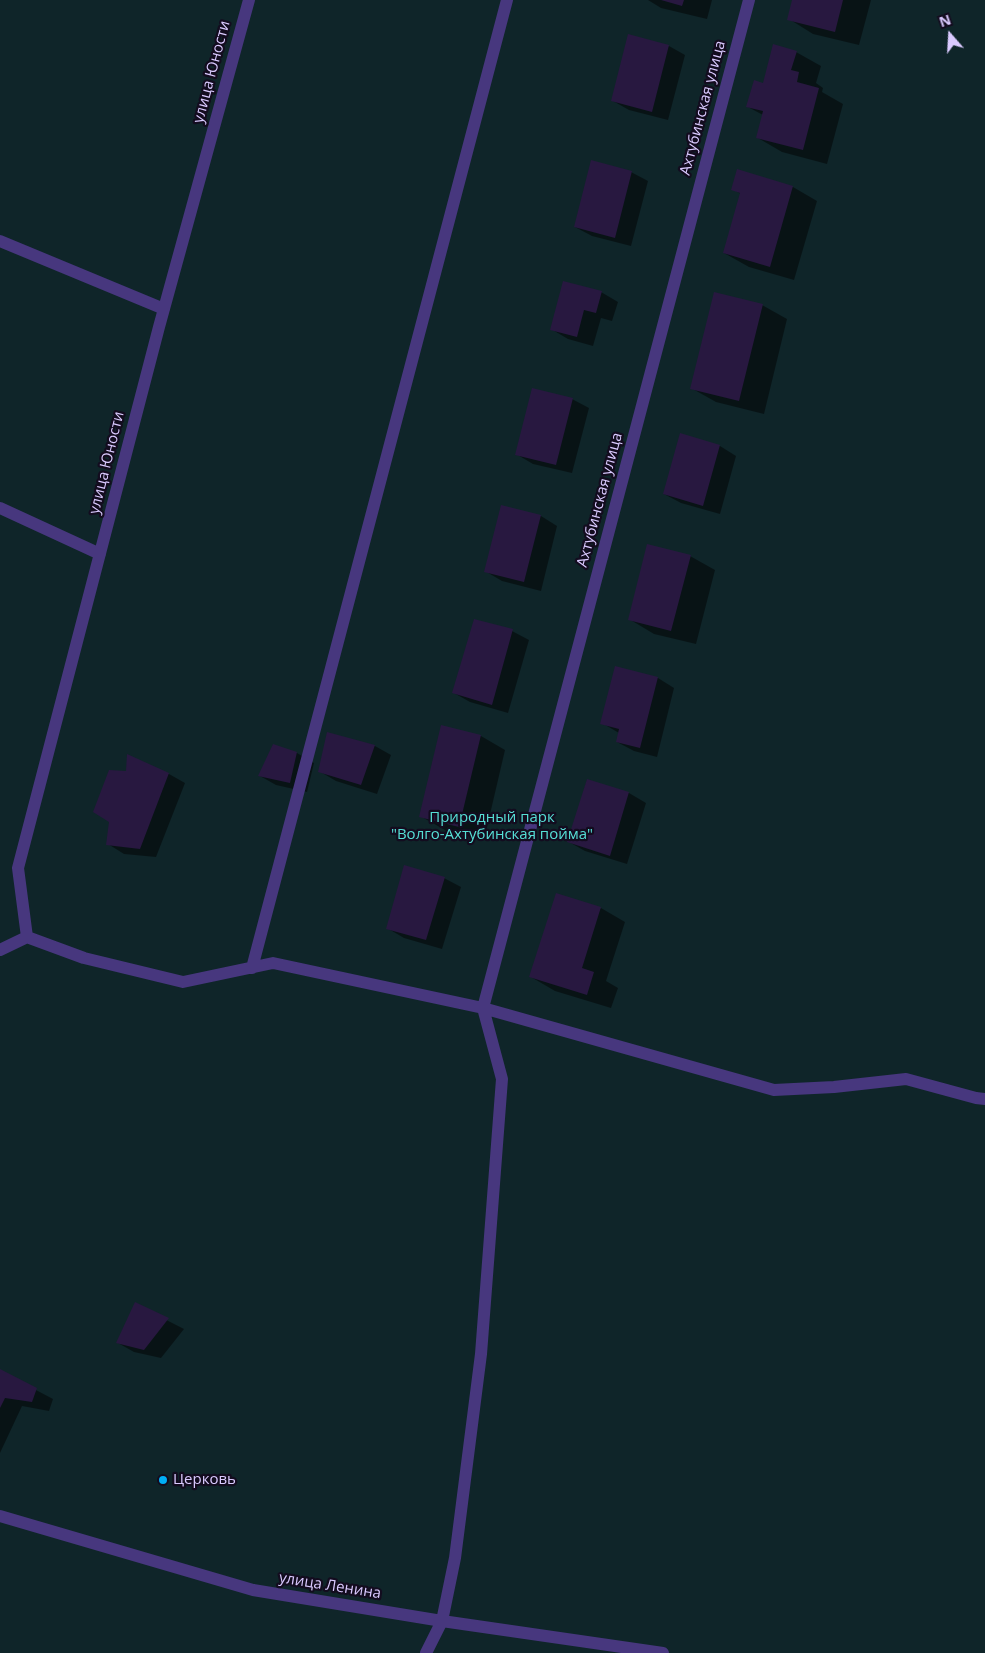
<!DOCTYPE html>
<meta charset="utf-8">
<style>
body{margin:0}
#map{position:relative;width:985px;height:1653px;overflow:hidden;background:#130c1f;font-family:"Open Sans",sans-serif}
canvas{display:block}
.north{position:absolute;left:925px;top:10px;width:50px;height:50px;-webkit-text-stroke:4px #130c1f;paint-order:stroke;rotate:341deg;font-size:14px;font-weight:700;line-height:20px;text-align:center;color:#dacaff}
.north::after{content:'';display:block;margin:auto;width:18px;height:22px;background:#dacaff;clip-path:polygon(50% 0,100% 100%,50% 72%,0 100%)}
</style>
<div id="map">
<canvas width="985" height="1653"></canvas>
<div class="north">N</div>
</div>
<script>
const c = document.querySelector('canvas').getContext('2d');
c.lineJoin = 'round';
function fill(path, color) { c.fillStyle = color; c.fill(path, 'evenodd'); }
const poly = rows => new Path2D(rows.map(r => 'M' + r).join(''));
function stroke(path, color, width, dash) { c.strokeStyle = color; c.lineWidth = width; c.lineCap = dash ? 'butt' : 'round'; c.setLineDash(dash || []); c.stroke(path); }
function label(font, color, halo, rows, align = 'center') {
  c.font = font + ' "Open Sans",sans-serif'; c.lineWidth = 4.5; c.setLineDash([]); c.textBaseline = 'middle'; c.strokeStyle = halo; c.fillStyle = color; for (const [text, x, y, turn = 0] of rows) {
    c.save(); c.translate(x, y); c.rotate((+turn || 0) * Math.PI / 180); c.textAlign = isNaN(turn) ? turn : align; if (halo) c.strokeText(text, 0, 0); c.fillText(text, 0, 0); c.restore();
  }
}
fill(poly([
 [0,0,985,0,985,1653,0,1653]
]), '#0f2529');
fill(poly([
 [648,0,712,0,707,19,661,8],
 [794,0,871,0,859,45,813,34,789,19],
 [669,46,685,55,668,120,629,110,613,101],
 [796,52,821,66,816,83,823,88,822,92,843,104,827,164,782,152,758,138,763,115,748,107,764,84],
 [631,172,648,181,631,246,592,236,575,227],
 [793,187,817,201,794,280,749,267,724,253,741,194,732,189],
 [601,292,618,302,612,321,601,318,593,346,568,339,551,329],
 [762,305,787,319,764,414,716,402,691,388],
 [572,399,589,408,572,473,533,464,516,454],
 [681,435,720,446,736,456,720,514,681,503,664,494],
 [502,506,541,516,557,526,541,591,502,581,485,571],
 [690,556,715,570,696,644,654,634,629,619],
 [512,631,529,640,508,713,470,702,454,693],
 [616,668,658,678,674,688,657,757,634,751,617,742,619,733,602,723],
 [442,727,481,736,505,750,484,840,445,830,420,816],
 [328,733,375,746,391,755,377,794,336,781,319,771],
 [273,745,297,753,314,763,307,792,276,785,260,776],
 [128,756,169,774,185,783,156,857,124,854,108,844,111,821,128,772],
 [587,780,629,793,646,803,627,864,585,851,569,842],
 [444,878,461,887,442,949,404,938,387,928],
 [601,908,625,922,606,981,618,988,611,1008,555,991,531,977],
 [135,1304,184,1329,161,1358,134,1352,118,1343],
 [0,1371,53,1399,49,1411,22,1406,0,1453]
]), '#0007');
fill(poly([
 [661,0,684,0,682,6],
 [792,0,843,0,835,32,787,20],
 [628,34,669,45,652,112,611,101],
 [773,44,797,51,791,70,799,72,797,82,819,88,803,150,756,138,763,111,746,107,754,80,763,83],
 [591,160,632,171,615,238,574,227],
 [737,169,793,186,770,267,723,253,740,193,731,190],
 [563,281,602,291,596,313,584,310,577,337,550,330],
 [714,292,763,304,739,401,690,389],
 [532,388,573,398,556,465,515,455],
 [680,433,720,445,703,506,663,494],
 [501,505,541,515,524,582,484,572],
 [647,544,691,555,671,631,628,620],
 [474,619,513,629,492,705,452,693],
 [615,666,658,677,640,748,616,742,619,729,600,724],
 [441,725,481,735,459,827,419,817],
 [327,732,375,745,361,785,318,772],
 [273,744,297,752,290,783,258,776],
 [127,754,169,773,140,849,106,845,109,822,93,812,109,770,126,771],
 [587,779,629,792,610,856,567,842],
 [404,865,445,877,426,940,386,929],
 [556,893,601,907,582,968,594,972,587,995,529,977],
 [135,1302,169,1318,144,1350,116,1343],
 [0,1369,37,1388,32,1402,5,1398,0,1408]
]), '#281840');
stroke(poly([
 [0,241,164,309],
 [0,508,100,554],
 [27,937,84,958,183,982,273,963,483,1008,774,1090,834,1087,906,1079,976,1098,985,1099],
 [27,937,18,868,159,327,249,0],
 [0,950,27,937],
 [252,968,507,0],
 [0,1516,253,1590,442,1621,663,1653],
 [426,1653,442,1621,455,1558,481,1354,502,1079,483,1008,749,0]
]), '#47377e', 12);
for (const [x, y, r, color] of [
 [163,1480,5,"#00aff5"]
]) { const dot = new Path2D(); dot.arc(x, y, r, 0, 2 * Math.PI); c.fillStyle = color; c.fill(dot); stroke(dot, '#130c1f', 2); }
label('15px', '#dacaff', '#130c1f', [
 ["улица Юности",212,72,-75],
 ["Ахтубинская улица",703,108,-75],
 ["улица Юности",107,463,-76],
 ["Ахтубинская улица",600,500,-75],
 ["улица Ленина",330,1586,9]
]);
label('15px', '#56dfd6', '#130c1f', [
 ["Природный парк",492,818],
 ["\"Волго-Ахтубинская пойма\"",492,835]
]);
label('15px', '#dacaff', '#130c1f', [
 ["Церковь",173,1480]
], 'left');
</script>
